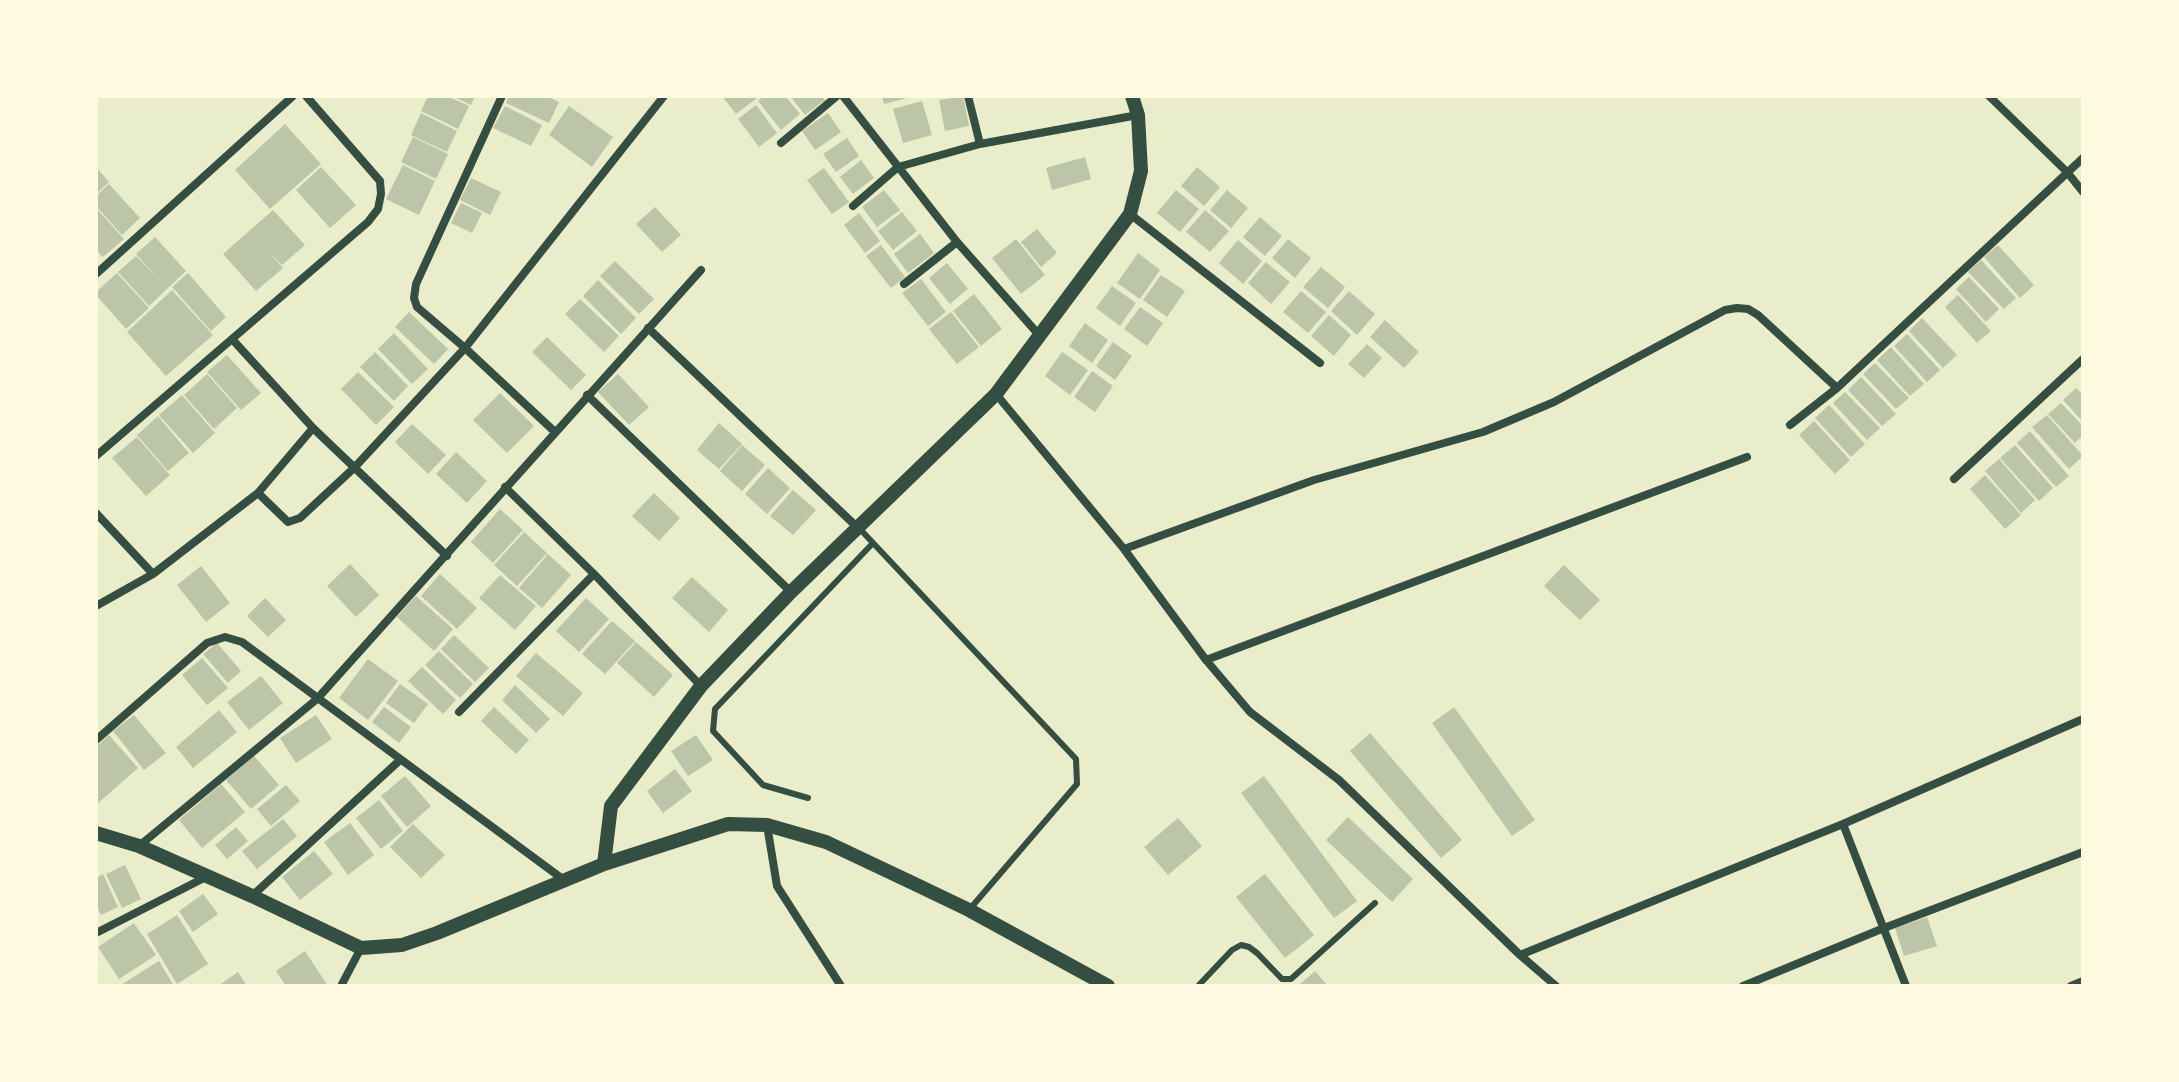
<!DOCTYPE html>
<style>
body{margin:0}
#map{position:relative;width:2179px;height:1082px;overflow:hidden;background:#e9edc9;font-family:Merriweather,serif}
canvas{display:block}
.frame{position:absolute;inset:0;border:98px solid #fefae0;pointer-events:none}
</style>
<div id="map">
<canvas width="2179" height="1082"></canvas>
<div class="frame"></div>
</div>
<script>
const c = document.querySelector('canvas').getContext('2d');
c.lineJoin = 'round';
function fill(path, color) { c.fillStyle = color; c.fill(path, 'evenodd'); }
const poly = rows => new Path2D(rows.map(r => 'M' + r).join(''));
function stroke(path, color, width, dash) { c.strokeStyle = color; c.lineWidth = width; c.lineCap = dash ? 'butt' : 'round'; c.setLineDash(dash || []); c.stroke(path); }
fill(poly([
 [428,96,447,96,469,106,458,129,421,111],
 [452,96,475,96,471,105],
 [509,96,546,96,559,102,549,123,506,103],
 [722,96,760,96,736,114],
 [764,96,785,96,800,114,781,130,758,101],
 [790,96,821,96,825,100,805,115],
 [882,96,910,96,911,97,884,104],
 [963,96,969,126,945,131,939,100],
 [922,101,932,135,903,143,893,109],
 [756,105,777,133,759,147,738,119],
 [505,106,542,125,531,146,493,128],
 [569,106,613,137,592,167,549,135],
 [421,113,457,131,447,152,411,135],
 [828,113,841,132,815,150,802,131],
 [285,124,321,164,270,209,235,170],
 [413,137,448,154,436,179,401,162],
 [847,138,859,156,836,172,823,154],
 [1085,157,1091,179,1052,190,1046,168],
 [861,160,874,178,853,194,840,177],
 [403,165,435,181,419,215,386,199],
 [96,167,109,182,96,194],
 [321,167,356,205,330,228,296,190],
 [1197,167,1220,187,1204,206,1181,186],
 [824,168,849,202,832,214,807,180],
 [471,178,501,192,490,215,460,200],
 [109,184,140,218,122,235,96,206,96,196],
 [884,190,900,210,877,227,862,207],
 [1176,190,1199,209,1180,232,1157,213],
 [1227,190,1248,208,1231,228,1210,210],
 [461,203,482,213,472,233,451,223],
 [655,207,681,235,662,252,636,224],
 [96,208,124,239,103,257,96,250],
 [273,210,305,245,282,265,269,252,283,268,256,291,223,254],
 [1205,210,1229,231,1210,252,1186,232],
 [902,212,917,231,893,250,878,231],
 [859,213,880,241,865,253,844,225],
 [1260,217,1282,236,1265,256,1243,237],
 [1037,229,1057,253,1041,267,1021,242],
 [920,234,934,253,908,273,894,254],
 [155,237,186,271,149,306,118,272,136,256,160,280,136,254],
 [1016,239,1045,275,1021,294,992,258],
 [1288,239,1311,258,1295,278,1272,258],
 [1238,240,1262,261,1243,284,1219,263],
 [881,245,905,277,891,288,866,256],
 [1998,245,2034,285,2020,298,1984,257],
 [1138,253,1160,270,1140,299,1117,283],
 [1981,260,2016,298,2004,309,1968,272],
 [615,261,654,299,639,314,600,276],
 [1266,262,1290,282,1271,304,1248,283],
 [947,263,968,289,950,304,929,278],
 [1321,267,1345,287,1328,308,1303,287],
 [117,273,149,308,126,329,96,295,96,292],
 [188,273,226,317,211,331,172,287],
 [1161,275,1185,291,1167,317,1143,300],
 [1969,277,1999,309,1986,322,1956,289],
 [921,279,946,312,928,326,902,293],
 [598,280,636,318,621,334,583,296],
 [1112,286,1136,303,1120,326,1096,308],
 [172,290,213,335,166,376,127,332],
 [1301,291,1326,312,1308,333,1283,312],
 [1349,291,1375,314,1357,335,1331,311],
 [974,294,1002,329,981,346,953,311],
 [1958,295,1991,331,1977,343,1945,307],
 [580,299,619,336,604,352,565,314],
 [1140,307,1163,323,1147,346,1124,329],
 [409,312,448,349,434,364,395,327],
 [951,312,979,347,957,364,929,329],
 [1329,315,1351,335,1334,356,1311,336],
 [1922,318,1957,355,1943,368,1909,331],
 [1385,320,1419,352,1404,368,1370,337],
 [1085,323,1108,340,1092,363,1069,346],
 [394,333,428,369,412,384,378,349],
 [1907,334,1940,370,1927,382,1894,346],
 [547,337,586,375,571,390,532,352],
 [1113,342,1132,356,1115,380,1096,366],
 [1367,344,1382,358,1364,378,1348,364],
 [1891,347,1924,384,1910,396,1877,360],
 [375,352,408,386,394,401,360,367],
 [1062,352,1088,370,1070,395,1045,376],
 [227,355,261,393,241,410,207,372],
 [1875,363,1909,398,1896,409,1863,374],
 [1092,371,1113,386,1095,412,1074,397],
 [358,372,394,407,376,425,341,389],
 [207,374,237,408,214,429,184,395],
 [618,374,649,407,629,425,598,392],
 [1861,377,1896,414,1882,426,1848,390],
 [2076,388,2083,395,2083,422,2063,400],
 [1845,392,1880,428,1867,440,1833,403],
 [500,393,534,426,507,453,473,420],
 [182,395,215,433,193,453,159,415],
 [2061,403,2083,426,2083,435,2075,443,2048,414],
 [1829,405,1865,444,1851,457,1815,418],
 [2047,415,2083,456,2069,469,2032,427],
 [158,416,189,453,168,471,137,435],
 [1814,421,1850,460,1835,474,1799,435],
 [719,423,742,444,719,469,697,450],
 [412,424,446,455,428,474,395,442],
 [2030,431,2069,476,2056,487,2017,443],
 [137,437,170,475,146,496,112,458],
 [742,445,765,465,742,491,720,471],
 [2015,445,2053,488,2039,501,2000,458],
 [456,452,487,481,467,503,436,474],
 [1999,459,2035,500,2021,513,1985,471],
 [768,468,790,488,767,514,745,494],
 [1985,475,2021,515,2005,529,1970,489],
 [793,490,816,510,793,535,770,516],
 [654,493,680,518,659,541,632,516],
 [500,509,523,530,493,563,471,542],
 [524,532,547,553,517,586,494,565],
 [548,554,571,575,542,608,519,588],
 [350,564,379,595,356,617,327,586],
 [1564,565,1600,600,1580,620,1544,586],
 [201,566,230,603,206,622,177,585],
 [440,574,477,608,457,629,421,596],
 [500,575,536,606,515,630,479,598],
 [692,577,728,610,709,632,672,598],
 [416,596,453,629,434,651,397,617],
 [265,598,286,620,268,637,247,616],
 [586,598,609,619,579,652,556,631],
 [612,621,635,641,605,674,582,654],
 [454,635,489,668,475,682,441,649],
 [636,642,673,675,654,697,617,663],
 [217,643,241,671,228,683,203,654],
 [439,651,473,684,460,698,425,665],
 [536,653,583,693,563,716,516,676],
 [202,658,228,688,207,705,182,675],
 [368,659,398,681,368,720,339,698],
 [422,667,456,700,443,714,408,681],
 [261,676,283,703,249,730,227,702],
 [400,684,428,704,414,723,386,703],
 [515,685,550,719,536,733,502,700],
 [384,707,411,727,399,743,372,722],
 [494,707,529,740,516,754,481,721],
 [1454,707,1535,820,1512,836,1432,723],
 [219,710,237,732,193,768,176,747],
 [134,715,166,753,144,770,113,731],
 [316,715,332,739,296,763,280,738],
 [1370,733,1462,840,1441,858,1350,751],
 [109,735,138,768,96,805,96,747],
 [696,735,713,760,688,776,671,751],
 [254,756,279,785,251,809,226,780],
 [675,769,692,791,663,813,647,791],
 [405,776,431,806,407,827,381,796],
 [1264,776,1357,901,1334,918,1241,793],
 [221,784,245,812,202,848,179,820],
 [286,785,300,801,271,826,257,809],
 [379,800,403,831,381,849,356,818],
 [1348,817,1413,879,1392,902,1326,840],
 [1178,818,1202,846,1168,875,1144,847],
 [283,819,297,836,257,869,242,851],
 [350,823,374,855,348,875,324,842],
 [413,824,445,855,421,878,390,847],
 [236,827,248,841,227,859,215,845],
 [314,851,333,874,300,900,282,877],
 [125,865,141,899,122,908,106,874],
 [103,874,118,907,101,915,96,905,96,878],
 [1265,874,1314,935,1285,958,1236,897],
 [203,894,218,914,193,932,179,911],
 [177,915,208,964,177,984,147,934],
 [1927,917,1937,946,1904,956,1895,928],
 [134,923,156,955,119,979,98,947],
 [305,951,328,986,286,986,276,971],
 [159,961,174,986,119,986],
 [1315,971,1328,986,1298,986],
 [238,972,247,986,218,986]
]), '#bcc5a7');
stroke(poly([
 [859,528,1076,759,1077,784,969,910],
 [808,798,763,785,713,731,715,709,873,543],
 [1198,986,1232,950,1241,945,1249,947,1257,953,1282,979,1291,979,1375,903]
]), '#344e41', 6);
stroke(poly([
 [502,96,416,284,414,298,417,307,465,348,664,96],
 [843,96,957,242,1039,335],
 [968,96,980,144],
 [1989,96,2067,172,2083,192],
 [781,143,837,96],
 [853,206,898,167,980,144,1138,115],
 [1130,214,1320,363],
 [96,274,293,96],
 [904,284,957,242],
 [648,328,858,528],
 [996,394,1124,549,1206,660,1250,712,1339,780,1520,955,1556,986],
 [587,395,791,592],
 [1790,425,1837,388],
 [313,428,447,556],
 [96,456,368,222,378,209,381,194,380,181,306,96],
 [1954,479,2083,359],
 [505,487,594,574,701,686],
 [258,493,288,522,300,518,354,468,465,348,555,432],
 [96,513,153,574,258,493,313,428,232,339],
 [1124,549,1314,480,1483,432,1554,402,1725,310,1737,308,1748,309,1758,315,1837,388,2083,158],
 [96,606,153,574],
 [1206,660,1747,457],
 [459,712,594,574],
 [96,740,207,643,225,637,242,642,564,880],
 [1843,824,1906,986],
 [767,825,777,886,841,986],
 [139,846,317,699,701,270],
 [252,896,400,760],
 [96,933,206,877],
 [1520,955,1843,824,2083,719],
 [341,986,361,948],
 [1743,986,1884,928,2083,852],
 [2071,986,2083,981]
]), '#344e41', 8);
stroke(poly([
 [96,833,139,846,252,896,361,948,402,945,437,933,604,864,728,824,767,825,826,842,919,886,969,910,1108,986],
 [604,864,611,806,701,686,791,592,996,394,1130,214,1141,171,1138,115,1132,96]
]), '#344e41', 14);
</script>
